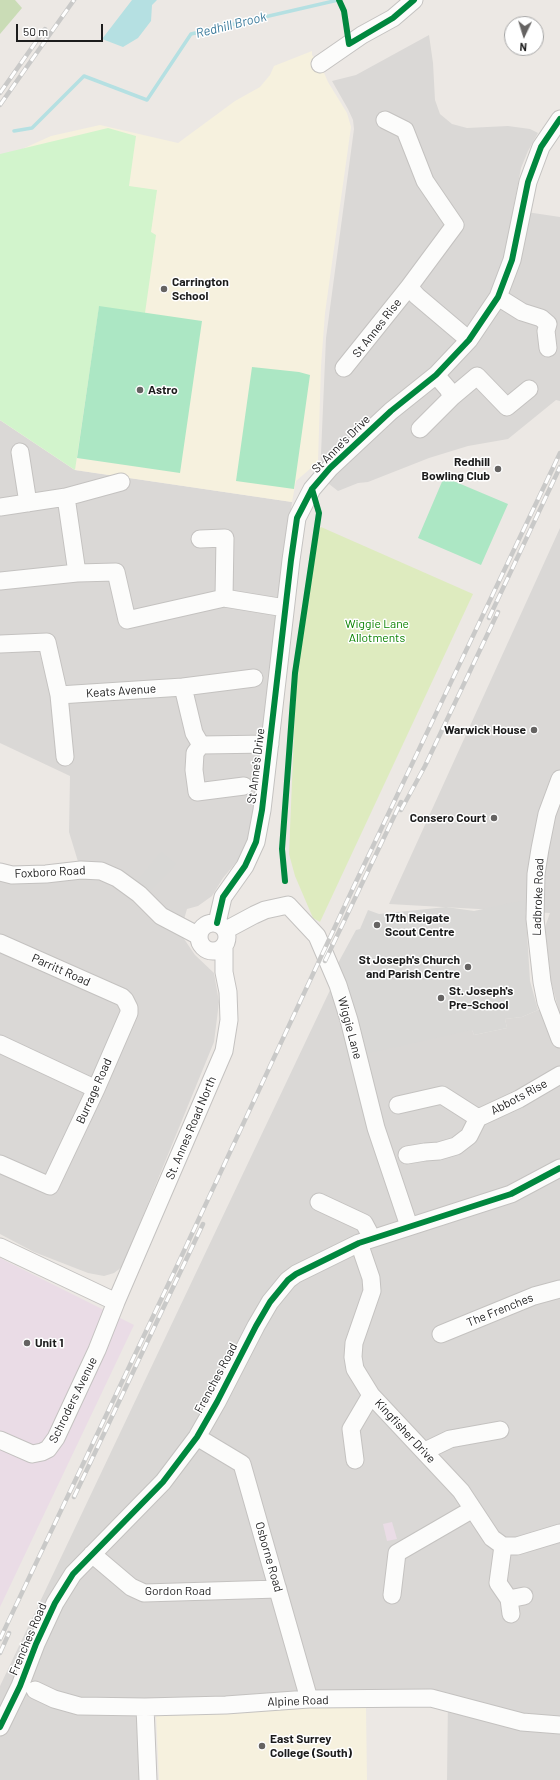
<!DOCTYPE html>
<style>
body{margin:0}
#map{position:relative;width:560px;height:1780px;overflow:hidden;background:#ece8e4;font-family:Barlow,sans-serif}
canvas{display:block}
.north{position:absolute;left:504px;top:16px;width:40px;height:40px;box-sizing:border-box;background:#fff;border:1px solid #a4a4a4;border-radius:50%;rotate:184deg;font-size:11px;font-weight:700;line-height:16px;text-align:center;color:#1c1c1c}
.north::after{content:'';display:block;margin:auto;width:14px;height:18px;background:#656362;clip-path:polygon(50% 0,100% 100%,50% 72%,0 100%)}
.scale{position:absolute;left:16px;top:24px;width:87px;height:18px;box-sizing:border-box;border:2px solid #1c1c1c;border-top:0;padding-left:5px;font-size:12px;line-height:14px;white-space:nowrap;color:#1c1c1c;-webkit-text-stroke:3px #fff;paint-order:stroke}
</style>
<div id="map">
<canvas width="560" height="1780"></canvas>
<div class="north">N</div>
<div class="scale">50 m</div>
</div>
<script>
const c = document.querySelector('canvas').getContext('2d');
c.lineJoin = 'round';
function fill(path, color) { c.fillStyle = color; c.fill(path, 'evenodd'); }
const poly = rows => new Path2D(rows.map(r => 'M' + r).join(''));
function stroke(path, color, width, dash) { c.strokeStyle = color; c.lineWidth = width; c.lineCap = dash ? 'butt' : 'round'; c.setLineDash(dash || []); c.stroke(path); }
function label(font, color, halo, rows, align = 'center') {
  c.font = font + ' Barlow,sans-serif'; c.lineWidth = 3; c.setLineDash([]); c.textBaseline = 'middle'; c.strokeStyle = halo; c.fillStyle = color; for (const [text, x, y, turn = 0] of rows) {
    c.save(); c.translate(x, y); c.rotate((+turn || 0) * Math.PI / 180); c.textAlign = isNaN(turn) ? turn : align; if (halo) c.strokeText(text, 0, 0); c.fillText(text, 0, 0); c.restore();
  }
}
fill(poly([
 [429,35,433,63,435,100,440,114,452,124,467,128,508,126,530,129,538,133,528,151,521,168,513,210,560,217,560,401,556,400,508,439,468,446,429,458,368,482,358,483,338,491,320,477,326,338,354,129,353,120,348,109,332,81,356,75],
 [0,420,75,470,292,502,252,840,243,854,223,878,212,896,198,906,187,909,180,933,195,955,214,973,219,1002,214,1042,122,1267,114,1273,104,1276,88,1273,34,1252,0,1234,0,877,83,878,69,832,70,776,0,743],
 [560,528,560,1780,447,1780,448,1697,320,1691,254,1694,145,1707,148,1780,0,1780,0,1686,332,986,472,1030,474,1035,507,1028,505,1019,522,1017,538,1010,558,1008,551,981,545,927,550,913,389,904]
]), '#dad8d6');
fill(poly([
 [0,1258,134,1325,0,1607],
 [392,1522,397,1539,387,1541,383,1524]
]), '#eadce6');
fill(poly([
 [312,51,312,55,321,66,328,82,347,113,351,127,325,313,321,366,318,462,296,481,292,502,75,470,0,420,0,159,51,136,100,125,178,143,235,101,260,87,270,75,274,66],
 [351,1706,366,1708,367,1780,159,1780,156,1713]
]), '#f6f1de');
fill(poly([
 [161,852,176,864,146,895,135,884],
 [525,900,530,981,538,1010,522,1017,505,1019,507,1028,474,1035,472,1030,365,1054,337,965,356,930,360,929,368,910,379,914,446,907,474,911]
]), '#d9d8d6');
fill(poly([
 [321,527,473,594,320,922,313,918,295,876,289,854,296,684,319,529]
]), '#deebbf');
fill(poly([
 [0,0,15,0,22,8,0,34]
]), '#cadcb6');
fill(poly([
 [108,128,136,136,129,186,157,190,151,232,156,235,145,313,99,307,75,470,0,420,0,154]
]), '#d2f4cc');
fill(poly([
 [99,306,202,321,180,473,77,458],
 [252,367,299,372,310,375,294,489,236,481],
 [444,477,508,504,481,565,418,538]
]), '#ace7c4');
fill(poly([
 [132,0,157,0,152,5,151,21,138,38,123,47,102,39]
]), '#b5e0e2');
stroke(poly([
 [14,131,32,128,84,76,147,100,191,34,338,0]
]), '#b5e0e2', 3.5);
const minor = poly([
 [320,64,362,35,393,18,414,0],
 [385,120,405,130,425,181,455,225,409,287,417,296,469,340],
 [498,297,522,312,541,318,548,324,546,331,548,348],
 [344,368,409,287],
 [436,375,448,389,452,397,477,376,507,407,529,389],
 [420,429,452,397],
 [20,452,28,503],
 [66,497,77,573],
 [0,507,66,497,121,482],
 [200,539,225,538,224,598],
 [0,581,77,573,116,572,127,620,224,598,285,608],
 [0,644,47,642,59,695,183,687,194,733,201,745,270,744],
 [183,687,254,678],
 [59,695,65,757],
 [201,745,195,753,194,770,197,792,244,786],
 [560,779,547,814,540,849,536,874,535,919,542,982,546,1002,560,1039],
 [0,872,12,875,46,874,81,870,101,871,117,878,139,894,161,916,199,936],
 '199 937a14 14 0 1 1 28 0a14 14 0 1 1-28 0Z',
 [217,923,223,897,245,866,256,842,262,810,291,560,297,518,312,489,330,468,391,411,436,375,469,340,498,297,512,260,528,182,541,147,560,119],
 [226,930,254,915,265,910,288,905,317,936,338,985,349,1020,376,1128,409,1226],
 [0,943,122,997,125,1000,129,1008,129,1013,96,1089,50,1186,0,1164],
 [0,1044,96,1089],
 [398,1105,442,1095,478,1118],
 [407,1155,425,1152,439,1151,456,1146,469,1136,478,1118,519,1099,560,1075],
 [319,1202,364,1223,372,1238],
 [359,1243,371,1278,372,1291,354,1343,353,1357,355,1369,371,1395,461,1491,492,1538,503,1546,517,1546,560,1533],
 [0,1247,116,1302],
 [441,1334,534,1296,560,1289],
 [197,1437,242,1464,309,1699],
 [0,1440,32,1454,42,1452,48,1449,56,1438,97,1350,116,1302,224,1051,229,1020,228,992,224,972,224,947],
 [425,1451,450,1439,500,1430],
 [355,1460,351,1429,371,1395],
 [503,1546,498,1583,509,1599,511,1614],
 [92,1554,131,1587,144,1593,278,1589],
 [392,1595,397,1553,473,1509],
 [509,1599,524,1596],
 [35,1690,54,1699,79,1706,145,1707,226,1705,309,1699,431,1698,522,1722,560,1725],
 [145,1707,148,1780],
 [0,1727,20,1686,36,1644,55,1603,73,1574,163,1482,197,1437,217,1402,256,1326,270,1302,288,1280,296,1274,359,1243,511,1194,560,1168]
]);
stroke(minor, '#c4c2c0', 19);
stroke(minor, '#fcfcfb', 17);
const rail = poly([
 [0,93,45,29],
 [0,105,74,0],
 [489,618,560,467],
 [401,810,425,766,498,612],
 [325,961,401,802],
 [74,1497,203,1224],
 [0,1639,176,1268,354,886,560,453],
 [0,1653,9,1633]
]);
stroke(rail, '#c9c9c8', 4.5);
stroke(rail, '#fff', 3, [9]);
stroke(poly([
 [339,0,344,11,349,44,393,18,414,0],
 [285,881,282,849,295,673,319,513,312,489],
 [217,923,223,897,245,866,256,842,262,810,291,560,297,518,312,489,330,468,391,411,436,375,469,340,498,297,512,260,528,182,541,147,560,119],
 [0,1727,20,1686,36,1644,55,1603,73,1574,163,1482,197,1437,217,1402,256,1326,270,1302,288,1280,296,1274,359,1243,511,1194,560,1168]
]), '#00873e', 6);
for (const [x, y, r, color] of [
 [164,289,4,"#656362"],
 [140,390,4,"#656362"],
 [498,469,4,"#656362"],
 [534,730,4,"#656362"],
 [494,818,4,"#656362"],
 [377,925,4,"#656362"],
 [468,967,4,"#656362"],
 [441,998,4,"#656362"],
 [27,1343,4,"#656362"],
 [262,1746,4,"#656362"]
]) { const dot = new Path2D(); dot.arc(x, y, r, 0, 2 * Math.PI); c.fillStyle = color; c.fill(dot); stroke(dot, '#fff', 1.5); }
label('bold 12px', '#1c1c1c', '#fff', [
 ["Carrington",172,282],
 ["School",172,296],
 ["Astro",148,390],
 ["Redhill",490,462,"right"],
 ["Bowling Club",490,476,"right"],
 ["Warwick House",526,730,"right"],
 ["Consero Court",486,818,"right"],
 ["17th Reigate",385,918],
 ["Scout Centre",385,932],
 ["St Joseph's Church",460,960,"right"],
 ["and Parish Centre",460,974,"right"],
 ["St. Joseph's",449,991],
 ["Pre-School",449,1005],
 ["Unit 1",35,1343],
 ["East Surrey",270,1739],
 ["College (South)",270,1753]
], 'left');
label('12px', '#1c1c1c', '#fff', [
 ["St Annes Rise",377,328,-52],
 ["St Anne's Drive",341,444,-45],
 ["Keats Avenue",121,691,-4],
 ["St Anne's Drive",256,766,-83],
 ["Foxboro Road",50,872,-3],
 ["Ladbroke Road",538,897,-88],
 ["Parritt Road",61,970,24],
 ["Wiggie Lane",350,1028,75],
 ["Burrage Road",94,1091,-66],
 ["Abbots Rise",519,1097,-28],
 ["St. Annes Road North",191,1128,-67],
 ["The Frenches",500,1310,-22],
 ["Frenches Road",216,1378,-62],
 ["Schroders Avenue",73,1400,-64],
 ["Kingfisher Drive",405,1431,47],
 ["Osborne Road",269,1557,74],
 ["Gordon Road",178,1591],
 ["Frenches Road",28,1639,-67],
 ["Alpine Road",298,1701,-2]
]);
label('12px', '#0b8202', '#fff', [
 ["Wiggie Lane",377,624],
 ["Allotments",377,638]
]);
label('italic 13px', '#3a7a9b', '#fff', [
 ["Redhill Brook",231,25,-14]
]);
</script>
